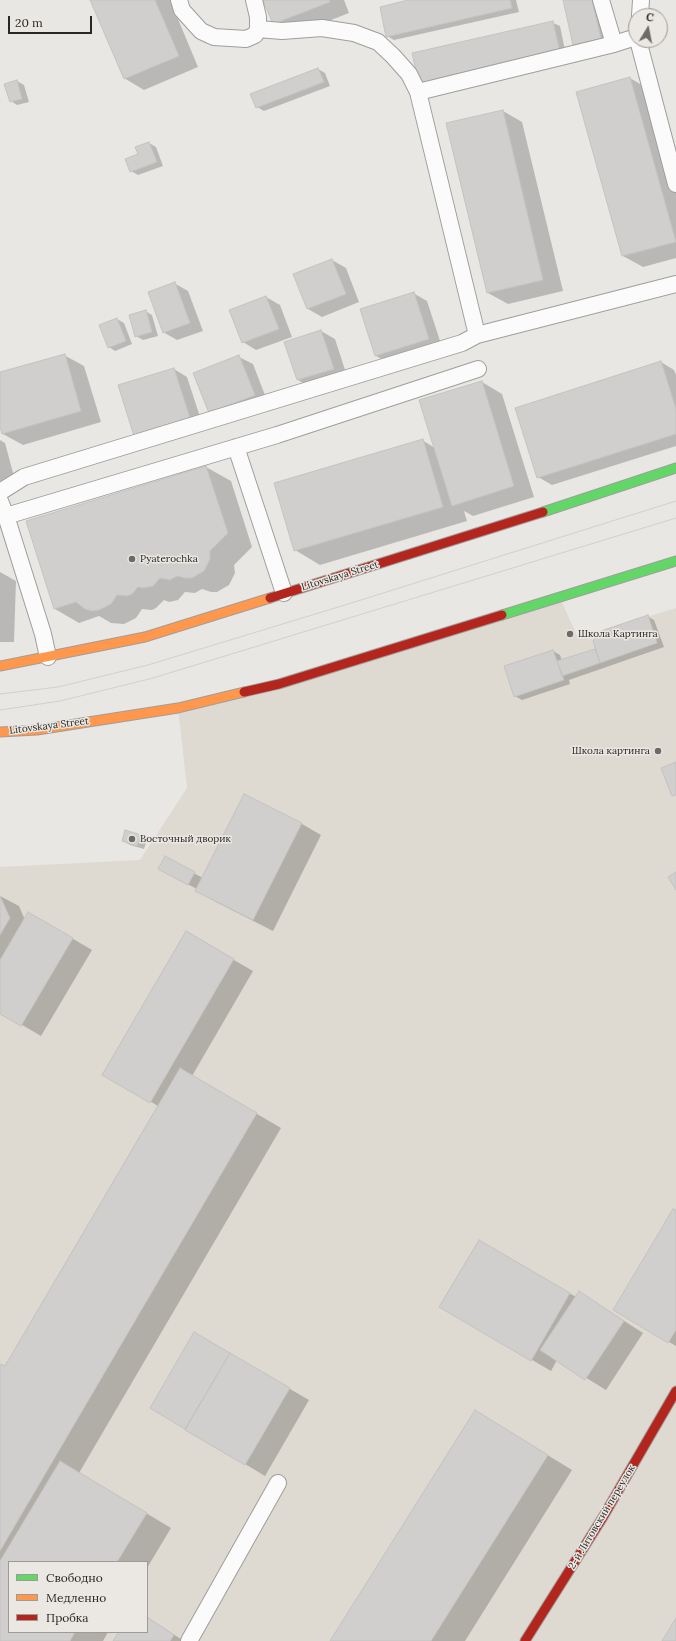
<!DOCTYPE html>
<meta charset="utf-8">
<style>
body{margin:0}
#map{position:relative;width:676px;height:1641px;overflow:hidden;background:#e9e7e4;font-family:Lora,serif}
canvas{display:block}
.legend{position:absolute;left:8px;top:1561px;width:140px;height:72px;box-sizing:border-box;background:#ebe7e2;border:1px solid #9d9b97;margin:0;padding:5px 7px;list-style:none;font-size:12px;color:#292826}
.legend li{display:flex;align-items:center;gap:8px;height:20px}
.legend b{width:20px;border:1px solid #9d9b97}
.north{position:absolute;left:628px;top:8px;width:40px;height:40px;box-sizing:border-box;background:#ebe7e2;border:1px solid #9d9b97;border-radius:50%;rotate:10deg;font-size:11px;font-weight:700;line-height:16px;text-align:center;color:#292826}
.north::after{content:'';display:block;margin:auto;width:14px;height:18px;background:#6c6b68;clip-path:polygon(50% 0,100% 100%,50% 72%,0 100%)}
.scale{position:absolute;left:8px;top:16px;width:84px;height:18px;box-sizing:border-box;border:2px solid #292826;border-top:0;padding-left:5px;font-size:12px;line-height:14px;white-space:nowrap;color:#292826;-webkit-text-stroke:3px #ebe7e2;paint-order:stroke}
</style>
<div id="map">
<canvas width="676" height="1641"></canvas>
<ul class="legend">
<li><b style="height:5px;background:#63d668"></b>Свободно</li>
<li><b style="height:5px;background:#ff974d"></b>Медленно</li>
<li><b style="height:5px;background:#b3261e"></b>Пробка</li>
</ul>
<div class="north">С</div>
<div class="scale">20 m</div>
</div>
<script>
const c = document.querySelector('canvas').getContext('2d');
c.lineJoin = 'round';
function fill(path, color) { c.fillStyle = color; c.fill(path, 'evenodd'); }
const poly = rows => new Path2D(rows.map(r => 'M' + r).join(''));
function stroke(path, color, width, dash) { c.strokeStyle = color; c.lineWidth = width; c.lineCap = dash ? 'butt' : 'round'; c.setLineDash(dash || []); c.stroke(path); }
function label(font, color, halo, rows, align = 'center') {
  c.font = font + ' Lora,serif'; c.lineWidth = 3; c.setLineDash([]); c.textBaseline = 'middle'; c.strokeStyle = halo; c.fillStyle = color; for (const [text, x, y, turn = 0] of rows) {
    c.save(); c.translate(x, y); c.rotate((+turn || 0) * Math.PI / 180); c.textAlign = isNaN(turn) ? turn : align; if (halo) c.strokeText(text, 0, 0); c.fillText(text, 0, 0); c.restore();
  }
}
fill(poly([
 [560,598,578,638,676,608,676,1641,0,1641,0,867,140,860,187,788,178,708],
 [9,1562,147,1562,147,1632,9,1632]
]), '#ded9d1');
fill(poly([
 [91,0,170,0,198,67,144,90,124,78],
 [264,0,344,0,349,13,293,35,273,23],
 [412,0,516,0,519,12,394,40,387,36],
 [564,0,597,0,607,43,581,49,574,45],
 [553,23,560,26,566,55,427,87],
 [318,69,325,73,330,86,264,111,257,107],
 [630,78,650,90,676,184,676,258,643,267,623,256],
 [17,81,24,85,29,102,17,105,11,101],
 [503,111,522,122,563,291,508,304,488,293],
 [149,143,156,147,163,166,138,175,131,171,139,155],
 [332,260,346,268,359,302,322,317,308,309,295,275],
 [174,283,188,291,203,331,177,340,163,332],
 [413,293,427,301,442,347,389,363,376,356],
 [266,297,280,305,292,337,256,350,243,342],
 [145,311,152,315,158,336,143,340,136,336],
 [117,319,124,323,132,344,115,351,109,347],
 [321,331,335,339,347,376,311,388,298,380],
 [64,355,84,366,101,422,23,445,3,434,0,424,0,373],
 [239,357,253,364,268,403,210,412],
 [661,362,674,370,676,375,676,446,552,485,538,477],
 [174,369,187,377,203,426,149,443],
 [482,382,502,394,534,497,473,516,464,511,467,521,320,565,295,550,422,440,435,448],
 [0,440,5,443,16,484,0,488],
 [206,467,231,481,252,547,234,565,235,573,229,585,217,592,211,592,202,589,195,593,185,592,178,600,169,602,164,600,156,608,152,610,142,609,136,618,124,624,111,623,99,616,79,623,55,609],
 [0,572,16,581,14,642,0,642],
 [647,616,654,620,664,647,569,680,570,684,522,700,515,696,553,651,560,655,562,661,596,649],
 [302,824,321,835,273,931,216,902,196,890,197,889,166,873,165,858,203,878],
 [140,836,147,840,144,849,130,845,123,841],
 [0,896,19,906,25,920,29,913,92,950,41,1036,0,1012],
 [187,933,253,971,192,1076,281,1128,79,1473,171,1528,147,1568,147,1562,9,1562,9,1632,108,1632,103,1641,0,1641,0,1365,5,1368,158,1106,104,1074],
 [676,1211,676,1346,614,1310],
 [479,1241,576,1297,579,1292,643,1333,606,1390,557,1360,551,1371,440,1306],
 [195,1334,309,1400,265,1476,151,1407],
 [475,1411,572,1470,465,1641,331,1641],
 [147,1617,154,1622,184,1641,114,1641,120,1632,147,1632]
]), '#0003');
const building = poly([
 [90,0,155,0,179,56,124,79,90,0],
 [263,0,329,0,330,2,273,24,263,0],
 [408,0,510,0,512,8,386,37,380,7,408,0],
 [563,0,592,0,601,39,573,45,563,0],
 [553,21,560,52,419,84,412,53,553,21],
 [318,68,324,82,256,108,250,94,318,68],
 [630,77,676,242,622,256,576,92,630,77],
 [17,80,22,99,10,102,4,84,17,80],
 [503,110,543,280,487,293,446,123,503,110],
 [149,142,157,162,130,172,125,159,138,154,135,147,149,142],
 [332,259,346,294,307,309,293,274,332,259],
 [175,282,190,323,163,333,148,292,175,282],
 [414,292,429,339,375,356,360,309,414,292],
 [266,296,279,329,242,343,229,310,266,296],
 [146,310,152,332,135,337,129,315,146,310],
 [117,318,126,341,108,348,99,325,117,318],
 [321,330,334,369,297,380,284,342,321,330],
 [65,354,81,411,2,434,0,427,0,372,65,354],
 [239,355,255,395,209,413,193,373,239,355],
 [661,361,676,409,676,434,537,478,515,408,661,361],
 [174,368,190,418,134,436,118,385,174,368],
 [482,381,514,486,452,506,419,400,482,381],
 [423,439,443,507,294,551,274,483,423,439],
 [206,466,228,533,210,551,210,559,204,571,192,578,185,578,177,576,170,580,160,578,153,586,144,588,138,587,132,594,127,596,117,595,111,604,99,610,92,611,85,609,76,602,54,609,26,521,206,466],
 [648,615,657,643,600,663,593,641,601,631,648,615],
 [595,649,600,663,562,676,557,661,595,649],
 [553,650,564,680,514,697,504,666,553,650],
 [676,762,676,795,672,796,661,768,676,762],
 [244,794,302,823,253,920,195,891,244,794],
 [125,830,141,835,137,846,122,841,125,830],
 [165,856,195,872,188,885,158,869,165,856],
 [676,872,676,890,668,877,676,872],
 [0,896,10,918,0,935,0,896],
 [28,912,73,938,21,1026,0,1014,0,960,28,912],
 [186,931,234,959,150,1103,102,1075,186,931],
 [180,1068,257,1113,0,1551,0,1364,5,1366,180,1068],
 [673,1209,676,1210,676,1330,668,1343,613,1310,673,1209],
 [479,1240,570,1293,531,1361,439,1307,479,1240],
 [579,1291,624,1321,585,1380,540,1350,579,1291],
 [194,1332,230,1353,185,1429,150,1408,194,1332],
 [230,1353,290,1388,245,1465,185,1430,230,1353],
 [475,1410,548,1455,431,1641,330,1641,475,1410],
 [60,1461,147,1513,117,1562,9,1562,9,1632,75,1632,70,1641,0,1641,0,1561,60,1461],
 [147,1617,174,1635,170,1641,113,1641,119,1632,147,1632,147,1617],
 [676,1618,676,1641,662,1641,676,1618]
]);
fill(building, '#d1cfcd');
stroke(building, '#c4c3c1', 1);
const lane = poly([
 [179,0,182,10,201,31,214,37,246,39,255,35,258,29,258,17,254,0],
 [601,0,614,44],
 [640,16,641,0],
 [258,29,282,31,322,28,354,33,378,42,393,56,409,74,418,92],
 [638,40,676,184],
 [477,335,418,92,614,44,636,37],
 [236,447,284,593],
 [0,492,24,477,462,343,477,335,676,284],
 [0,501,6,516,277,435,478,369],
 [6,516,43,634,48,657],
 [189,1641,278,1483]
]);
const fast = poly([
 [543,512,676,468],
 [502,615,676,561]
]);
const slow = poly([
 [0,666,145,637,270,598],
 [0,732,37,730,178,708,244,692]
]);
const jam = poly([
 [270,598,543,512],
 [244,692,279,684,502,615],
 [525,1641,603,1517,676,1391]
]);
stroke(lane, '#9f9e9c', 18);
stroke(fast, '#9f9e9c', 11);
stroke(slow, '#9f9e9c', 11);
stroke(jam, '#9f9e9c', 11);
stroke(lane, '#fcfbfb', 16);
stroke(fast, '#63d668', 9);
stroke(slow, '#ff974d', 9);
stroke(jam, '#b3261e', 9);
stroke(poly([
 [0,694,58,687,148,665,345,605,676,501],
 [0,710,60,701,153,678,676,518]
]), '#d0d0d0', 1);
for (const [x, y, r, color] of [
 [132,559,4,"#6c6b68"],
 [570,634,4,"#6c6b68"],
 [658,751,4,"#6c6b68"],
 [132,839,4,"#6c6b68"]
]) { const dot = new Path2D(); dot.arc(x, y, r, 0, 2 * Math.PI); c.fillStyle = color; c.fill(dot); stroke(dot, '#ebe7e2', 1.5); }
label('10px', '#292826', '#ebe7e2', [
 ["Pyaterochka",140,559],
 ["Школа Картинга",578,634],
 ["Школа картинга",650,751,"right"],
 ["Восточный дворик",140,839]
], 'left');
label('10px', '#292826', '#ebe7e2', [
 ["Litovskaya Street",340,576,-17],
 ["Litovskaya Street",49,726,-7],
 ["2-й Литовский переулок",602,1517,-59]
]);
</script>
